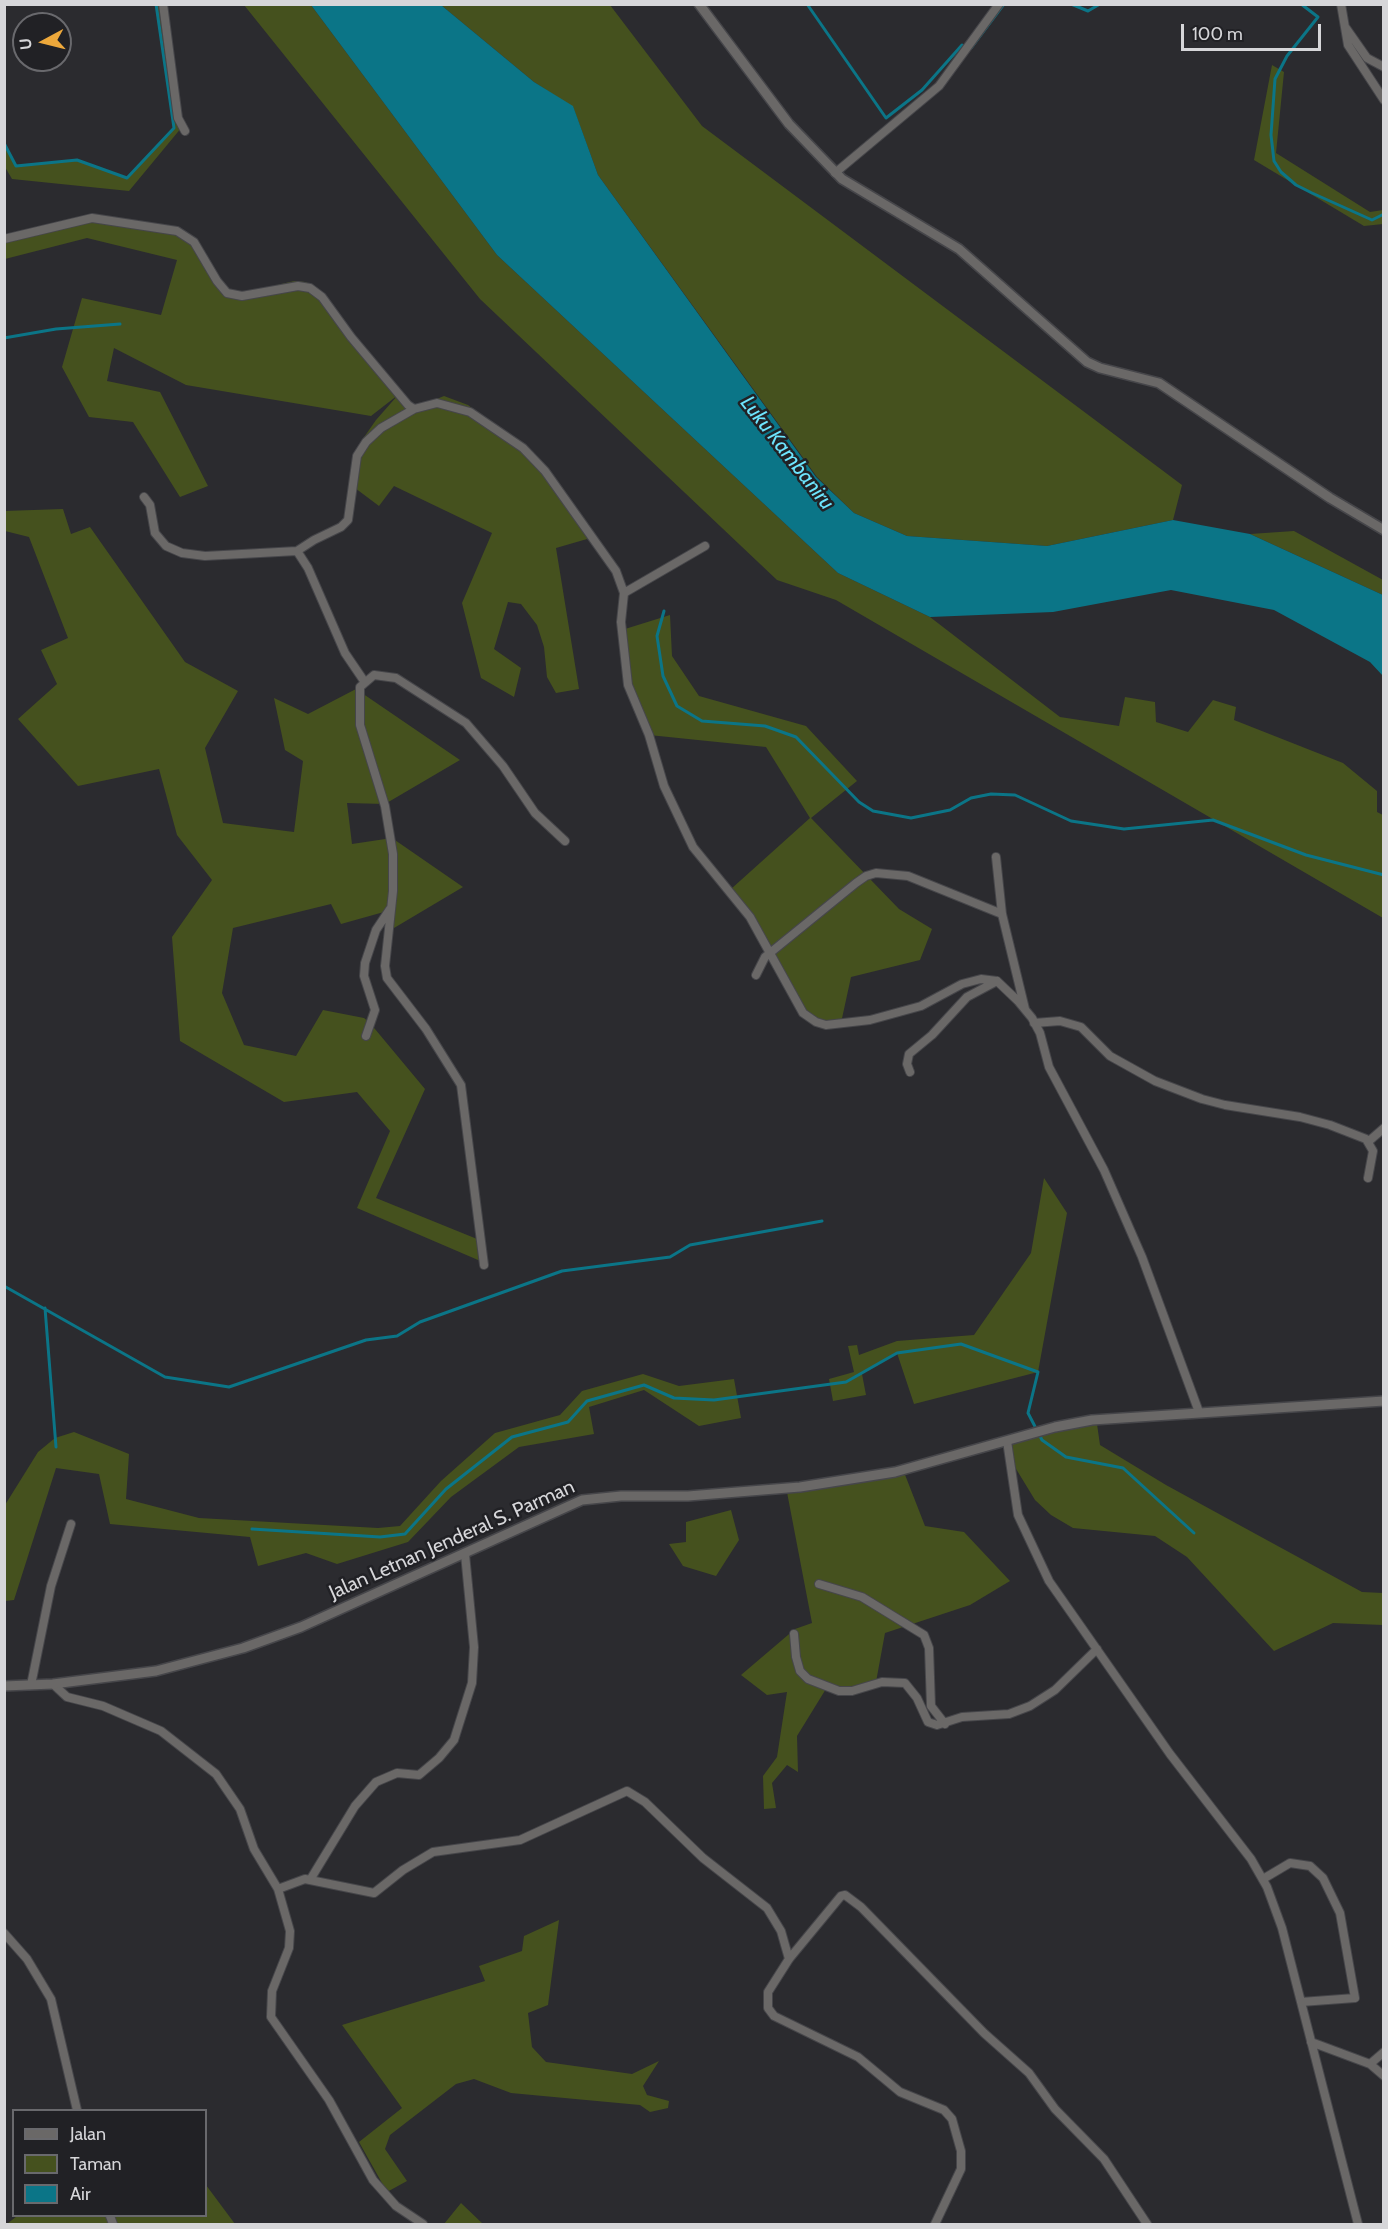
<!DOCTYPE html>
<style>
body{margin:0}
#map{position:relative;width:1388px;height:2229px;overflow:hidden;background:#2b2b2f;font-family:Cabin,sans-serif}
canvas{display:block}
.frame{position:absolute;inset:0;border:6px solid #d6d6d9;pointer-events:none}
.legend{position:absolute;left:12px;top:2109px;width:195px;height:108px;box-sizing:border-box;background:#212125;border:2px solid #69696d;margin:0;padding:8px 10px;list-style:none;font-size:18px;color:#d6d6d9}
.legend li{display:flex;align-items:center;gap:12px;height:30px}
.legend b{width:30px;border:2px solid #69696d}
.north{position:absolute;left:12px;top:12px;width:60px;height:60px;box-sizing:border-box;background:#212125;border:2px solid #69696d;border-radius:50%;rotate:263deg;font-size:16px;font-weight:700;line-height:24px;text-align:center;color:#d6d6d9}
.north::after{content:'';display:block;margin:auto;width:21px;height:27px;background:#eda83b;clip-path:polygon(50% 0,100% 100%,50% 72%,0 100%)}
.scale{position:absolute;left:1181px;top:24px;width:140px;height:27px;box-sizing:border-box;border:3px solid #d6d6d9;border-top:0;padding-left:8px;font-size:18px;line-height:21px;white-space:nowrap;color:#d6d6d9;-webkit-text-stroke:4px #212125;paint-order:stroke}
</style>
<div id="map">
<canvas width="1388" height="2229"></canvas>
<div class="frame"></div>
<ul class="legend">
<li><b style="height:8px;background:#6a6867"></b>Jalan</li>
<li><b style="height:16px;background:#45511e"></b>Taman</li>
<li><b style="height:16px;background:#0b7587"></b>Air</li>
</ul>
<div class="north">U</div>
<div class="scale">100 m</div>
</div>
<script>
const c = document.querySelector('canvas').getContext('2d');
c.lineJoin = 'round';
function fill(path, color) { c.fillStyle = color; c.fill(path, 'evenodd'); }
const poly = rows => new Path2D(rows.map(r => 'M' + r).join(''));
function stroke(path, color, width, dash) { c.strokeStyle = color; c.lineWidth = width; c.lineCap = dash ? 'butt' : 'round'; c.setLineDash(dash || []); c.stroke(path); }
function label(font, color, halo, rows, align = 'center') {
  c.font = font + ' Cabin,sans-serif'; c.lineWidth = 5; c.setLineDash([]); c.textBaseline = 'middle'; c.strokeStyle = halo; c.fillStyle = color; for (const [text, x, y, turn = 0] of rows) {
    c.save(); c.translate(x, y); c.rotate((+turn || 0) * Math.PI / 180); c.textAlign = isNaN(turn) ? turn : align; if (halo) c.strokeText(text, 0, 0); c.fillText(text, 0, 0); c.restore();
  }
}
fill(poly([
 [156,5,166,5,182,127,129,191,12,179,5,167,4,143,16,166,77,160,127,178,174,128],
 [244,5,311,5,497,255,838,573,930,617,1060,717,1119,726,1125,697,1155,702,1156,722,1188,732,1213,700,1236,707,1234,720,1343,763,1377,791,1377,812,1383,815,1383,918,836,600,777,580,480,299],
 [441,5,610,5,702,126,1182,485,1173,520,1047,546,907,536,854,513,817,477,598,175,573,107,534,82],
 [1272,65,1284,72,1276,153,1370,212,1383,210,1383,224,1364,226,1254,160],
 [101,215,133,224,171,226,184,231,197,242,220,283,230,291,244,293,294,281,306,282,319,291,347,330,403,392,409,403,417,407,444,396,468,405,528,449,594,537,556,548,579,689,556,693,547,677,544,647,537,625,521,604,508,602,494,649,521,668,514,697,481,678,462,603,492,533,394,486,379,506,355,488,360,443,376,420,398,395,371,416,186,385,114,348,107,381,160,392,208,486,180,497,133,422,89,417,62,367,82,298,161,315,177,260,87,238,5,259,5,237,77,218],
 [63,509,71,534,90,527,185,662,238,691,205,748,223,823,294,832,303,761,285,750,274,698,308,714,356,689,460,760,385,804,347,803,352,844,392,838,463,887,389,931,391,910,341,924,331,904,233,928,222,993,244,1045,296,1056,323,1010,364,1018,370,1023,425,1089,376,1198,482,1241,485,1263,357,1208,390,1131,357,1092,284,1102,180,1041,172,937,212,880,177,835,159,769,78,786,18,719,57,684,41,650,68,638,29,537,5,531,4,511],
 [1294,531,1383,580,1383,595,1250,534],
 [670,615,672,656,699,696,806,726,857,781,811,818,899,909,932,929,920,960,851,977,841,1023,816,1020,804,1010,731,889,810,818,766,747,649,735,631,684,625,629],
 [1044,1178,1067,1213,1038,1372,914,1404,897,1353,862,1374,866,1395,833,1401,829,1379,854,1372,848,1346,857,1345,859,1355,897,1341,974,1335,1031,1253],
 [643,1374,679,1386,734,1379,741,1418,699,1426,644,1390,589,1407,594,1434,519,1447,451,1497,408,1542,337,1564,306,1553,258,1566,250,1537,110,1524,99,1474,56,1468,14,1600,5,1601,5,1505,38,1452,55,1438,74,1432,129,1454,126,1499,199,1518,378,1528,400,1526,441,1481,495,1433,560,1415,582,1391],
 [1096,1417,1100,1445,1166,1485,1362,1592,1383,1593,1383,1625,1333,1623,1274,1651,1187,1557,1155,1536,1073,1528,1051,1515,1035,1500,1010,1459,1007,1439],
 [902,1467,925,1526,964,1532,1010,1581,970,1605,885,1633,876,1682,848,1688,829,1684,797,1736,798,1772,787,1765,772,1783,776,1808,764,1809,763,1776,777,1757,787,1692,767,1695,741,1675,795,1629,812,1623,786,1487],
 [731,1510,739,1540,716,1576,683,1566,669,1544,686,1542,686,1522],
 [559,1920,548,2005,528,2013,532,2047,546,2062,632,2074,659,2061,643,2086,647,2095,669,2101,668,2108,650,2112,640,2105,511,2093,474,2079,456,2084,390,2135,385,2149,407,2181,387,2192,359,2142,402,2108,342,2025,485,1981,479,1966,522,1951,524,1936],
 [206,2185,235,2224,115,2224,114,2219,108,2224,7,2224,17,2216,206,2216],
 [461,2203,483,2224,444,2224]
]), '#45511e');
fill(poly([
 [311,5,441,5,534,82,573,106,598,175,816,477,854,513,907,536,1047,546,1173,520,1250,534,1383,595,1383,676,1370,662,1274,610,1171,590,1053,612,930,617,838,573,497,255]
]), '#0b7587');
stroke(poly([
 [807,4,886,118,922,90,962,45,965,47],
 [1071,4,1088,11,1100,4],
 [1301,4,1318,17,1287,56,1275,79,1271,135,1274,161,1281,172,1296,185,1312,193,1372,220,1384,214],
 [971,48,1004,4],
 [4,143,16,166,77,160,127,178,174,128,156,4],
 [4,338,56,329,120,324],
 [664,611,657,636,663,676,677,706,702,721,765,726,796,737,859,802,873,811,911,818,950,810,971,798,991,794,1015,795,1071,821,1124,829,1213,820,1306,855,1384,875],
 [4,1286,165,1377,229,1387,366,1340,397,1336,420,1322,562,1271,670,1257,690,1245,822,1221],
 [45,1308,56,1447],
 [252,1529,380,1537,405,1534,446,1489,512,1437,568,1422,587,1401,644,1385,674,1398,714,1400,846,1382,897,1353,961,1344,1038,1372,1028,1413,1042,1440,1066,1457,1123,1468,1194,1533]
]), '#0b7587', 3);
const minor = poly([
 [163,4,178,118,185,131],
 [1341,4,1348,45,1384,100],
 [1346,28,1367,58,1384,67],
 [835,173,939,86,999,4],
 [4,239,92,218,177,231,194,242,217,281,227,293,242,296,298,286,310,288,322,297,351,337,408,405,414,409,437,403,470,412,523,448,545,471,616,571,624,593,621,622,628,685,649,735,664,786,693,847,750,917,803,1013,816,1022,826,1025,870,1020,921,1006,962,984,981,979,997,981,1018,1001,1032,1018,1040,1033,1049,1067,1104,1170,1142,1257,1199,1412],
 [144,497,150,505,155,533,166,546,182,553,205,556,297,551,314,540,341,527,348,520,357,456,366,442,381,428,414,409],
 [297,551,308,568,345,653,364,681],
 [624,593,705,546],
 [996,857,1002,914,1025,1009],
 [756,975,765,957,856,883,866,876,876,873,908,876,1002,914],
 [1034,1023,1060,1021,1081,1027,1110,1056,1155,1081,1202,1099,1225,1105,1300,1117,1330,1125,1366,1139,1373,1151,1368,1178],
 [366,1036,375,1010,364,976,365,963,376,930,390,909],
 [910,1072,907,1064,909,1054,932,1035,967,997,997,981],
 [1369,1141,1384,1128],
 [484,1265,461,1085,426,1029,387,978,385,966,393,891,393,854,385,806,360,725,360,687,374,675,396,678,466,723,503,766,535,813,565,841],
 [1007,1441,1018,1515,1049,1581,1170,1754,1251,1859,1267,1887,1282,1928,1358,2224],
 [819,1584,862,1597,924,1635,929,1648,931,1706,945,1724],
 [794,1634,796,1657,800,1671,808,1679,839,1691,852,1691,882,1682,905,1683,917,1698,928,1722,937,1725,962,1717,1009,1714,1030,1706,1055,1690,1097,1649],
 [53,1684,67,1697,103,1706,161,1731,216,1774,240,1809,254,1849,278,1889,305,1879,374,1893,403,1870,433,1852,520,1840,627,1791,645,1802,703,1858,767,1908,781,1931,789,1959],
 [31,1685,51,1586,71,1524],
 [1263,1879,1290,1863,1310,1866,1323,1878,1340,1913,1355,1998,1301,2002],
 [310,1880,355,1806,376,1782,397,1773,419,1775,439,1758,454,1740,472,1683,474,1647,465,1554],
 [278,1889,290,1931,289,1948,272,1991,271,2017,329,2100,373,2180,396,2206,423,2224],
 [4,1933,27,1959,51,1999,77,2110],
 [1311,2042,1370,2064,1384,2076],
 [1370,2064,1384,2052],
 [110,2216,113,2224],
 [935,2224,961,2169,961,2151,952,2119,944,2110,900,2092,858,2057,774,2016,768,2008,768,1992,789,1959,841,1896,845,1895,861,1907,984,2033,1029,2073,1055,2109,1104,2159,1147,2224]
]);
const tertiary = poly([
 [699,4,789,124,842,179,959,249,1087,362,1100,368,1159,383,1330,498,1384,530],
 [4,1686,53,1684,156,1671,243,1648,301,1627,582,1500,621,1496,688,1496,800,1487,895,1472,1055,1427,1092,1420,1384,1401]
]);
stroke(minor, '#46464a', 10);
stroke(tertiary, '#46464a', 12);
stroke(minor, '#6a6867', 8);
stroke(tertiary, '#6a6867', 9);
label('20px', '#d6d6d9', '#212125', [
 ["Jalan Letnan Jenderal S. Parman",452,1540,-24]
]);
label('italic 21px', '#6de5fe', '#212125', [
 ["Luku Kambaniru",787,453,52]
]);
</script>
